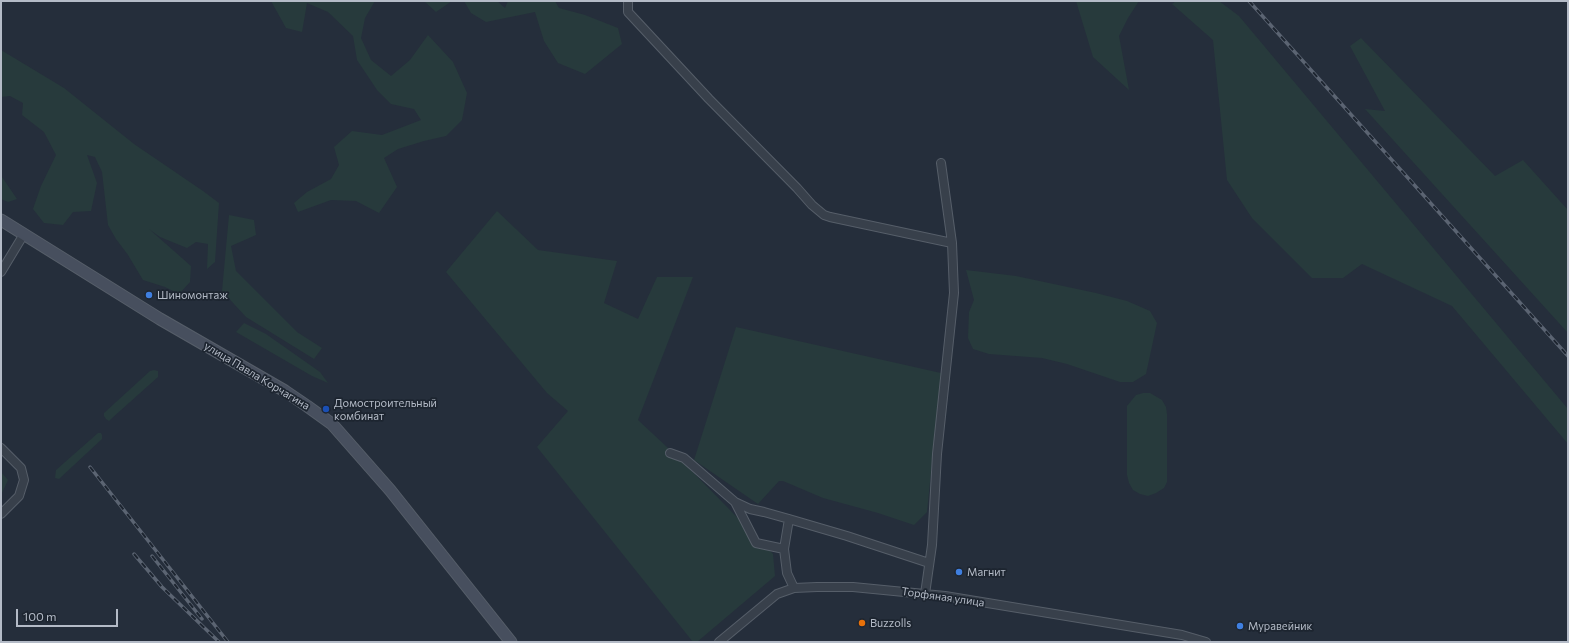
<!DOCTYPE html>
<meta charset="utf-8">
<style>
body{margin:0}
#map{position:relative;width:1569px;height:643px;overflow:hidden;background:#252e3b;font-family:Commissioner,sans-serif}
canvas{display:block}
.frame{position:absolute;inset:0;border:2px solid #b4bbc7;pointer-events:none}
.scale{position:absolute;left:16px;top:609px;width:102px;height:18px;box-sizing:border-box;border:2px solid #b4bbc7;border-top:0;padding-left:5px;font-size:12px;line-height:14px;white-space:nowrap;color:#b4bbc7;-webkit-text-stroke:3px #1d2530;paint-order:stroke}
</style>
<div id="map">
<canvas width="1569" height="643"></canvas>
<div class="frame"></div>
<div class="scale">100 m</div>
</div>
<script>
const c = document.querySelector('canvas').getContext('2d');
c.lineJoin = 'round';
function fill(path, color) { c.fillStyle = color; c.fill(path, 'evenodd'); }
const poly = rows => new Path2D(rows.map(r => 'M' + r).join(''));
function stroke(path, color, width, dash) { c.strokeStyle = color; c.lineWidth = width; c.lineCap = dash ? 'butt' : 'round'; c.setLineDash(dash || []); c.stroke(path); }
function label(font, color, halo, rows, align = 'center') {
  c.font = font + ' Commissioner,sans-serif'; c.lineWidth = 3.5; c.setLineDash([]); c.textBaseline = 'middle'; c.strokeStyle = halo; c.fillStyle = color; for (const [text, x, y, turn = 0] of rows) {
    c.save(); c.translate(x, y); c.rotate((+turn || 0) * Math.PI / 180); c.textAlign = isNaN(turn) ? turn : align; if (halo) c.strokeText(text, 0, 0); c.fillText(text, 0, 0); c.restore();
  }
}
fill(poly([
 [271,1,375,1,365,18,361,38,371,60,391,76,410,60,428,35,453,62,467,93,462,120,446,136,424,141,398,149,384,158,397,187,379,213,356,201,331,200,298,212,294,203,307,192,331,179,339,165,334,147,352,131,382,135,421,120,414,109,391,104,377,90,357,60,353,36,328,12,307,3,302,32,286,28],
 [424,1,452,1,436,12],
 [464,1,497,1,505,8,508,1,555,1,559,8,585,15,618,28,622,44,585,74,558,63,544,41,535,12,486,22,471,13],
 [1076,1,1139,1,1128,18,1119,36,1129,90,1093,57],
 [1176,1,1219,1,1239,16,1568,409,1568,444,1452,306,1362,264,1343,278,1312,278,1252,218,1227,180,1213,40,1172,4],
 [1361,38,1495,176,1523,160,1568,210,1568,333,1365,109,1385,111,1350,46],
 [1,50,64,88,134,144,203,191,219,203,215,262,207,269,208,244,196,242,187,248,160,237,149,229,191,266,190,282,179,294,165,287,143,280,128,255,116,239,108,225,102,172,95,157,87,155,97,183,91,211,73,212,63,225,44,223,33,209,41,186,56,155,44,132,22,115,23,103,10,96,1,97],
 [1,177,2,177,17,199,8,202,1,199],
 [497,211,538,250,617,261,604,303,638,319,657,277,693,277,638,420,682,461,773,554,775,576,697,642,693,642,537,447,568,411,547,393,446,272],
 [229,215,254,220,256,235,231,246,236,271,297,332,322,348,314,359,246,317,222,291],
 [966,270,1016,276,1096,293,1127,301,1150,311,1157,323,1146,374,1133,382,1120,382,1067,364,1042,358,989,354,973,349,968,338,969,312,974,300],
 [244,323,266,334,320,372,328,383,312,376,236,332],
 [736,327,941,373,927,512,914,525,878,513,823,498,783,481,779,481,758,504,694,460],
 [154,370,158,371,158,377,111,419,109,421,106,419,104,416,104,413,150,371],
 [1143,393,1150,393,1162,400,1166,407,1167,414,1167,482,1164,488,1156,493,1148,496,1140,494,1133,490,1129,483,1127,475,1127,406,1136,395],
 [98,433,101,433,102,435,102,439,59,479,55,478,56,470],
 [1,472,8,480,1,495]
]), '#273a3c');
const street = poly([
 [628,1,628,12,709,99,797,188,812,205,824,215,830,217,952,243],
 [1,272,24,234],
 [1,448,21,468,24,480,19,496,1,514],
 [670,453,684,458,735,502,756,543,784,549],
 [735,502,750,509,764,512,789,519],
 [794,588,787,573,784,549,789,519,847,536,929,563],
 [925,594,932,545,937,454,954,293,952,243,941,163],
 [719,642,777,594,794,588,817,587,853,587,945,596,1182,635,1206,642]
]);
const secondary = poly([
 [1,220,160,319,285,391,307,406,332,424,390,490,511,642]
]);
stroke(street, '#565e69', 10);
stroke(secondary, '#565e69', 13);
stroke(street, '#38404b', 8);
stroke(secondary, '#474f5e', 11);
const rail = poly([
 [1249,1,1568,356],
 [90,467,228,642],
 [134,554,162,587,219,642],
 [152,556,202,619]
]);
stroke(rail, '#5b6472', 3.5);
stroke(rail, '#1d2530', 2, [6]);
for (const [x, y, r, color] of [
 [149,295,4,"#3f7fe0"],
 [326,409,4,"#1a4fb4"],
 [959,572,4,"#3f7fe0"],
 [862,623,4,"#e8710a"],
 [1240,626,4,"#3f7fe0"]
]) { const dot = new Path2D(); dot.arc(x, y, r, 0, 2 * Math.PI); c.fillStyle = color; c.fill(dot); stroke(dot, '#1d2530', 1.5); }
label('11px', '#b4bbc7', '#1d2530', [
 ["Шиномонтаж",157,295],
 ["Домостроительный",334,403],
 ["комбинат",334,416],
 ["Магнит",967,572],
 ["Buzzolls",870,623],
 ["Муравейник",1248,626]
], 'left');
label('11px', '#b4bbc7', '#1d2530', [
 ["улица Павла Корчагина",257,376,31],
 ["Торфяная улица",943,597,8]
]);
</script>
